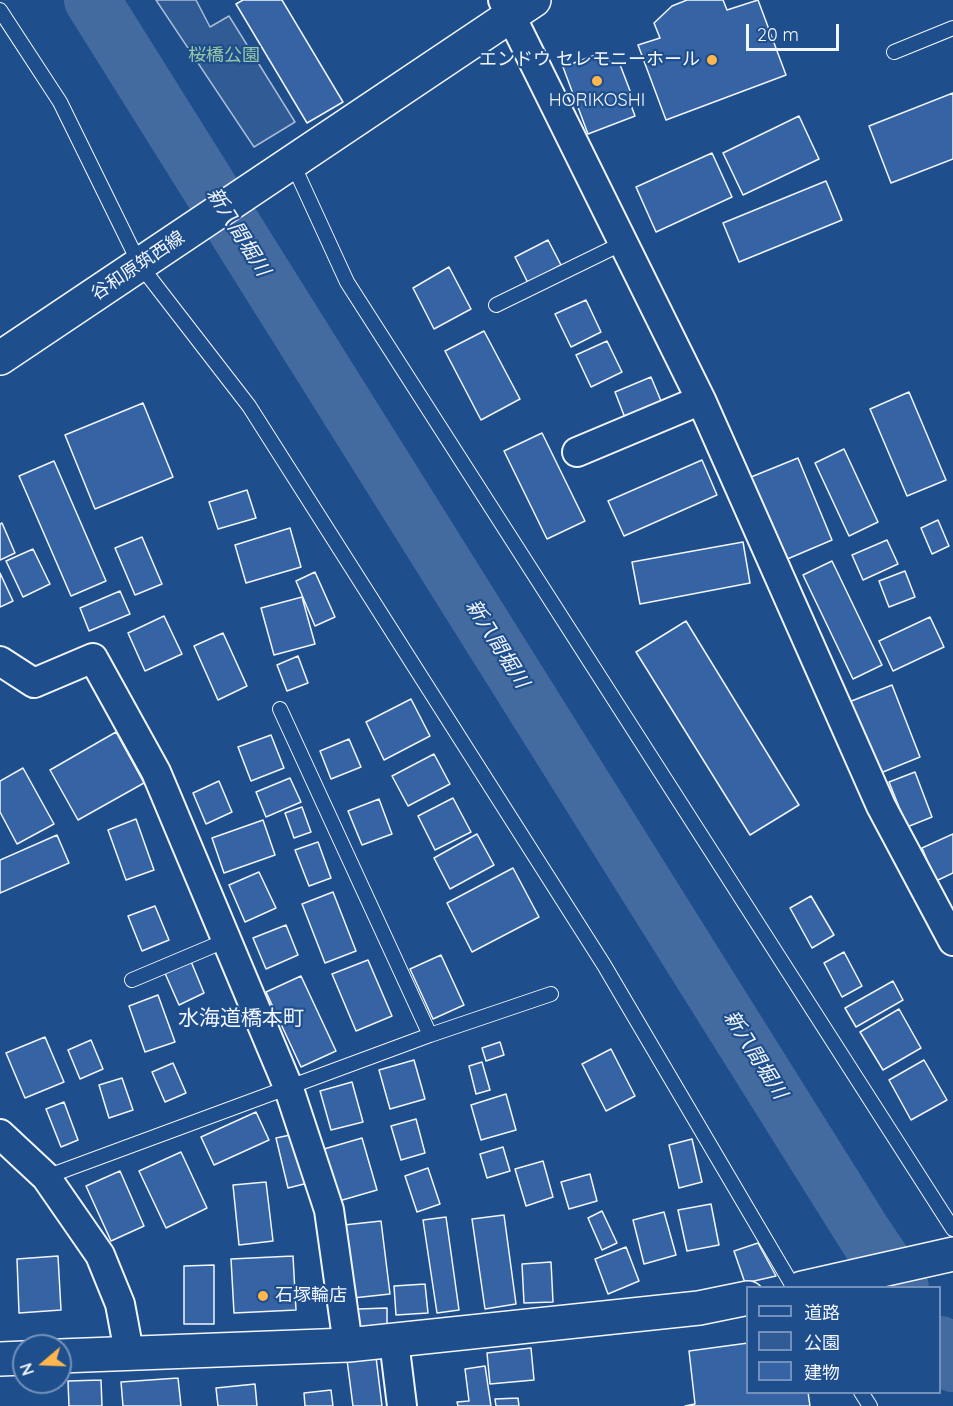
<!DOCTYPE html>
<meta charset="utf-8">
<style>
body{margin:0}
#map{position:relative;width:953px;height:1406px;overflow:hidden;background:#1f4e8c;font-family:Quicksand,"Noto Sans JP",sans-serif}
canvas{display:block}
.legend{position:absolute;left:746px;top:1286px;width:195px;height:108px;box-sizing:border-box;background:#1f4e8c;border:2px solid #7391ba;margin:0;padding:8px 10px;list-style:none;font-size:18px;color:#f2f6ff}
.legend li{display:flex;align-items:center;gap:12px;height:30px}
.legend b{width:30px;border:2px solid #7391ba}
.north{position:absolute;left:12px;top:1334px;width:60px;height:60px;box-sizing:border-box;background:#1f4e8c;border:2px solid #7391ba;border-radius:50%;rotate:251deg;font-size:16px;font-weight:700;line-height:24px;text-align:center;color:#f2f6ff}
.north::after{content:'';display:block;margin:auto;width:21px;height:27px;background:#ffb74d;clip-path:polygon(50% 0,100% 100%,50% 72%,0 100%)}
.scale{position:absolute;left:746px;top:24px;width:93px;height:27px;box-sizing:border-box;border:3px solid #f2f6ff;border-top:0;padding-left:8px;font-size:18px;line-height:21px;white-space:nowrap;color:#f2f6ff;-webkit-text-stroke:4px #1f4e8c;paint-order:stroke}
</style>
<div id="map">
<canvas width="953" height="1406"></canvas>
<ul class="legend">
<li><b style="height:8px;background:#1f4e8c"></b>道路</li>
<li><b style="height:16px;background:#305b95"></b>公園</li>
<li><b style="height:16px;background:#3563a3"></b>建物</li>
</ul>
<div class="north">N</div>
<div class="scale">20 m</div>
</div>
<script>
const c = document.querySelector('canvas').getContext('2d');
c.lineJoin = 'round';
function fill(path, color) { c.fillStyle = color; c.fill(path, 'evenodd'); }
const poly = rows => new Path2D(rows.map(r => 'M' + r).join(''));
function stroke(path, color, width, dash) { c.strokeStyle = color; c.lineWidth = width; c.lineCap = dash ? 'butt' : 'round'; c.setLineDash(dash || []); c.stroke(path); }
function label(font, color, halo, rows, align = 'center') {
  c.font = font + ' Quicksand,"Noto Sans JP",sans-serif'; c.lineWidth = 4.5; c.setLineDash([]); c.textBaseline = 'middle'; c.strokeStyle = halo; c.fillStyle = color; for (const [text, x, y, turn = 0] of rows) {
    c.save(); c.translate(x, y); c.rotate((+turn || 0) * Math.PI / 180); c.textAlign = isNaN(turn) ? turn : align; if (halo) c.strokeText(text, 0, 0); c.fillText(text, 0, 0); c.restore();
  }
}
const green = poly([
 [156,0,196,0,210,27,229,16,295,122,254,147,156,0]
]);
fill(green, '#305b95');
stroke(green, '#a8bbd7', 1.5);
stroke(poly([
 [92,0,865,1235,901,1288],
 [940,1344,953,1364]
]), '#446ba0', 56);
const building = poly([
 [243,0,282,0,343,102,307,123,236,4,243,0],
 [687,0,723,0,727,10,758,0,786,75,666,120,638,45,660,38,654,23,672,6,687,0],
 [606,51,611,64,619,62,632,96,628,97,635,116,588,134,563,67,606,51],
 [953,93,953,159,891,183,869,126,953,93],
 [799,116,819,159,743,195,723,153,799,116],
 [712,153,732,197,656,232,636,187,712,153],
 [826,181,842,220,739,262,723,223,826,181],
 [548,240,561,265,528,283,515,257,548,240],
 [449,267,471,309,434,329,413,288,449,267],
 [586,300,601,332,571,347,555,314,586,300],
 [484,331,520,399,481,420,445,351,484,331],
 [607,341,622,372,591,387,576,355,607,341],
 [651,377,664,408,627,423,615,392,651,377],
 [909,392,946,480,907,496,870,409,909,392],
 [143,403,173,477,95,509,65,435,143,403],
 [542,433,585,521,547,539,504,451,542,433],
 [844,449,878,522,849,536,815,463,844,449],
 [798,458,832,540,785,560,751,477,798,458],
 [702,460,717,495,624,536,608,501,702,460],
 [54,461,106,581,71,596,19,476,54,461],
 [247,490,256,518,218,529,209,502,247,490],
 [938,520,949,546,932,554,921,528,938,520],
 [2,523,15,553,0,560,0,524,2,523],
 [290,528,301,567,246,583,235,545,290,528],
 [142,537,162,584,135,595,115,548,142,537],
 [887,540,898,564,863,580,852,555,887,540],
 [743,542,750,583,640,604,632,562,743,542],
 [33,549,50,584,23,597,6,561,33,549],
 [832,561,882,665,853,679,803,575,832,561],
 [905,571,915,597,889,607,879,581,905,571],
 [315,572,335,617,315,626,296,581,315,572],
 [0,573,13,601,0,607,0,573],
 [120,591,130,614,89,631,80,608,120,591],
 [302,597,315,644,274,655,261,608,302,597],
 [164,616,182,654,145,671,128,633,164,616],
 [930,617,944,647,893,671,879,641,930,617],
 [686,621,799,805,750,835,636,652,686,621],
 [223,633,247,686,218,700,194,646,223,633],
 [298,656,308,683,287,691,277,665,298,656],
 [892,685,920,757,878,774,849,702,892,685],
 [411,699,430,736,384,760,366,722,411,699],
 [116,732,144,783,78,820,50,770,116,732],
 [271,735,284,768,251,781,238,747,271,735],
 [349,739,361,767,331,779,320,751,349,739],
 [434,754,450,784,408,806,392,776,434,754],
 [23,768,54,824,17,844,0,812,0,781,23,768],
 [915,772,932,817,907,827,889,782,915,772],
 [290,778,301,802,266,817,256,792,290,778],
 [219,781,232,812,206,824,193,793,219,781],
 [453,798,471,832,435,850,418,816,453,798],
 [379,799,392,834,362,845,348,811,379,799],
 [302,807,311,832,294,838,285,813,302,807],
 [136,819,154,870,126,880,108,830,136,819],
 [263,820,275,855,224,873,212,838,263,820],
 [477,834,494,865,450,889,434,858,477,834],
 [953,834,953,873,936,881,922,848,953,834],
 [57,835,69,863,0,893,0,860,57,835],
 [318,842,331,878,309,886,295,850,318,842],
 [513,868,539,917,472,952,447,903,513,868],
 [259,872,276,908,245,922,229,885,259,872],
 [333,892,356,951,325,963,302,904,333,892],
 [811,896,834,935,812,948,790,908,811,896],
 [155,906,169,940,142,951,128,916,155,906],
 [286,925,298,955,266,969,253,938,286,925],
 [844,952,862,986,842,997,824,963,844,952],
 [441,955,464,1005,433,1019,410,969,441,955],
 [190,959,204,993,179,1005,164,971,190,959],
 [368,960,392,1016,356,1031,332,974,368,960],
 [301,976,336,1051,301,1067,266,992,301,976],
 [893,981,903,1000,856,1027,845,1008,893,981],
 [158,995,175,1042,145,1052,129,1006,158,995],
 [899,1009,921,1048,883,1070,860,1032,899,1009],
 [45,1037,64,1082,25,1098,6,1053,45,1037],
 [91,1040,103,1069,80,1079,68,1050,91,1040],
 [500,1042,504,1055,486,1061,482,1048,500,1042],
 [611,1049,635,1096,606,1111,582,1064,611,1049],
 [414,1060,425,1099,390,1109,379,1070,414,1060],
 [924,1060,947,1100,911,1120,889,1080,924,1060],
 [482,1062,490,1090,476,1094,469,1066,482,1062],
 [173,1063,186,1093,165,1102,152,1072,173,1063],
 [122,1078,133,1110,109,1118,99,1085,122,1078],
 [352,1082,363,1122,331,1130,320,1091,352,1082],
 [506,1094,516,1130,481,1140,471,1105,506,1094],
 [64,1102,78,1140,61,1147,46,1109,64,1102],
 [256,1112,269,1140,214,1165,201,1137,256,1112],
 [416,1119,425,1153,401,1160,391,1126,416,1119],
 [300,1133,312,1182,288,1188,276,1138,300,1133],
 [362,1138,377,1190,339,1201,324,1149,362,1138],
 [692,1139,702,1182,679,1188,669,1145,692,1139],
 [503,1147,510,1171,487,1178,480,1154,503,1147],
 [181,1152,207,1208,166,1228,139,1171,181,1152],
 [543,1161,553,1197,526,1206,515,1169,543,1161],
 [428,1168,440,1204,417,1212,405,1176,428,1168],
 [120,1171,144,1226,111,1241,86,1186,120,1171],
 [590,1174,597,1201,569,1209,561,1182,590,1174],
 [266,1182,273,1241,239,1245,233,1185,266,1182],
 [711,1204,719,1245,687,1251,678,1210,711,1204],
 [602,1211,617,1243,602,1250,588,1218,602,1211],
 [664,1212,676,1255,644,1264,633,1220,664,1212],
 [504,1215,516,1304,485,1309,472,1219,504,1215],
 [446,1217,459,1310,437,1313,423,1220,446,1217],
 [381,1221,390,1294,353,1298,344,1225,381,1221],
 [758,1243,776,1276,745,1283,734,1251,758,1243],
 [626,1247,639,1281,608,1294,595,1259,626,1247],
 [58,1256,61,1310,19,1313,17,1259,58,1256],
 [293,1256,296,1310,234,1313,231,1259,293,1256],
 [551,1262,553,1302,524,1303,522,1264,551,1262],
 [214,1265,214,1324,184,1324,184,1266,214,1265],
 [425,1284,428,1313,396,1315,394,1286,425,1284],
 [387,1308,387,1329,358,1329,358,1309,387,1308],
 [748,1343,748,1392,808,1392,810,1406,685,1406,695,1404,689,1351,748,1343],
 [531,1348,534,1380,490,1384,487,1353,531,1348],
 [376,1357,382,1406,353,1406,347,1360,376,1357],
 [485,1366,491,1406,458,1406,457,1402,469,1401,465,1369,485,1366],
 [178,1378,181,1406,123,1406,121,1382,178,1378],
 [101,1380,102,1406,69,1406,68,1381,101,1380],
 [255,1384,257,1406,218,1406,216,1388,255,1384],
 [331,1390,333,1406,305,1406,304,1393,331,1390],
 [518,1398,519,1406,496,1406,495,1399,518,1398]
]);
fill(building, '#3563a3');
stroke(building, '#f2f6ff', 1.5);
const service = poly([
 [0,10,60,102,140,265,249,406,604,965,794,1288],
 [894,52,953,28],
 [292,162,347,282,953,1229],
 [496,305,625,242],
 [280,709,430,1035],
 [132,980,227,940],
 [46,1177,430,1035,551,994],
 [861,1392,870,1406]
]);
const minor = poly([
 [503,0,701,400,881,806,953,941],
 [577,452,701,400],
 [0,661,34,683,93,658,156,772,289,1089,329,1210,348,1345],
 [0,1134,46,1177,100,1255,120,1304,129,1352],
 [394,1341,402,1406]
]);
const tertiary = poly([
 [802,1288,953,1254],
 [60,1356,348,1345,699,1308,748,1298],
 [0,1359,24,1358]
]);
const secondary = poly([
 [0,358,534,0]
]);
stroke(service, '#f2f6ff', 16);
stroke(minor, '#f2f6ff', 32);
stroke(tertiary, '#f2f6ff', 36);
stroke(secondary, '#f2f6ff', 36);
stroke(service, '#1f4e8c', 14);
stroke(minor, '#1f4e8c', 28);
stroke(tertiary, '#1f4e8c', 33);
stroke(secondary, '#1f4e8c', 33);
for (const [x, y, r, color] of [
 [712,60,6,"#ffb74d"],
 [597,81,6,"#ffb74d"],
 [263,1296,6,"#ffb74d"]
]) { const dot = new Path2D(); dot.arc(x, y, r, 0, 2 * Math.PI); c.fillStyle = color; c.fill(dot); stroke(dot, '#1f4e8c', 2); }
label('18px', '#97c8a6', '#1f4e8c', [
 ["桜橋公園",224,56]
]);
label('18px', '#f2f6ff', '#1f4e8c', [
 ["エンドウ セレモニーホール",700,60],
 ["HORIKOSHI",597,101,"center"],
 ["石塚輪店",275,1296,"left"]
], 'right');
label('18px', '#f2f6ff', '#1f4e8c', [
 ["谷和原筑西線",138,266,-34]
]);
label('italic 20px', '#f2f6ff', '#1f4e8c', [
 ["新八間堀川",238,232,58],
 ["新八間堀川",497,644,58],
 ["新八間堀川",755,1055,58]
]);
label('21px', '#f2f6ff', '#1f4e8c', [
 ["水海道橋本町",241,1019]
]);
</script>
